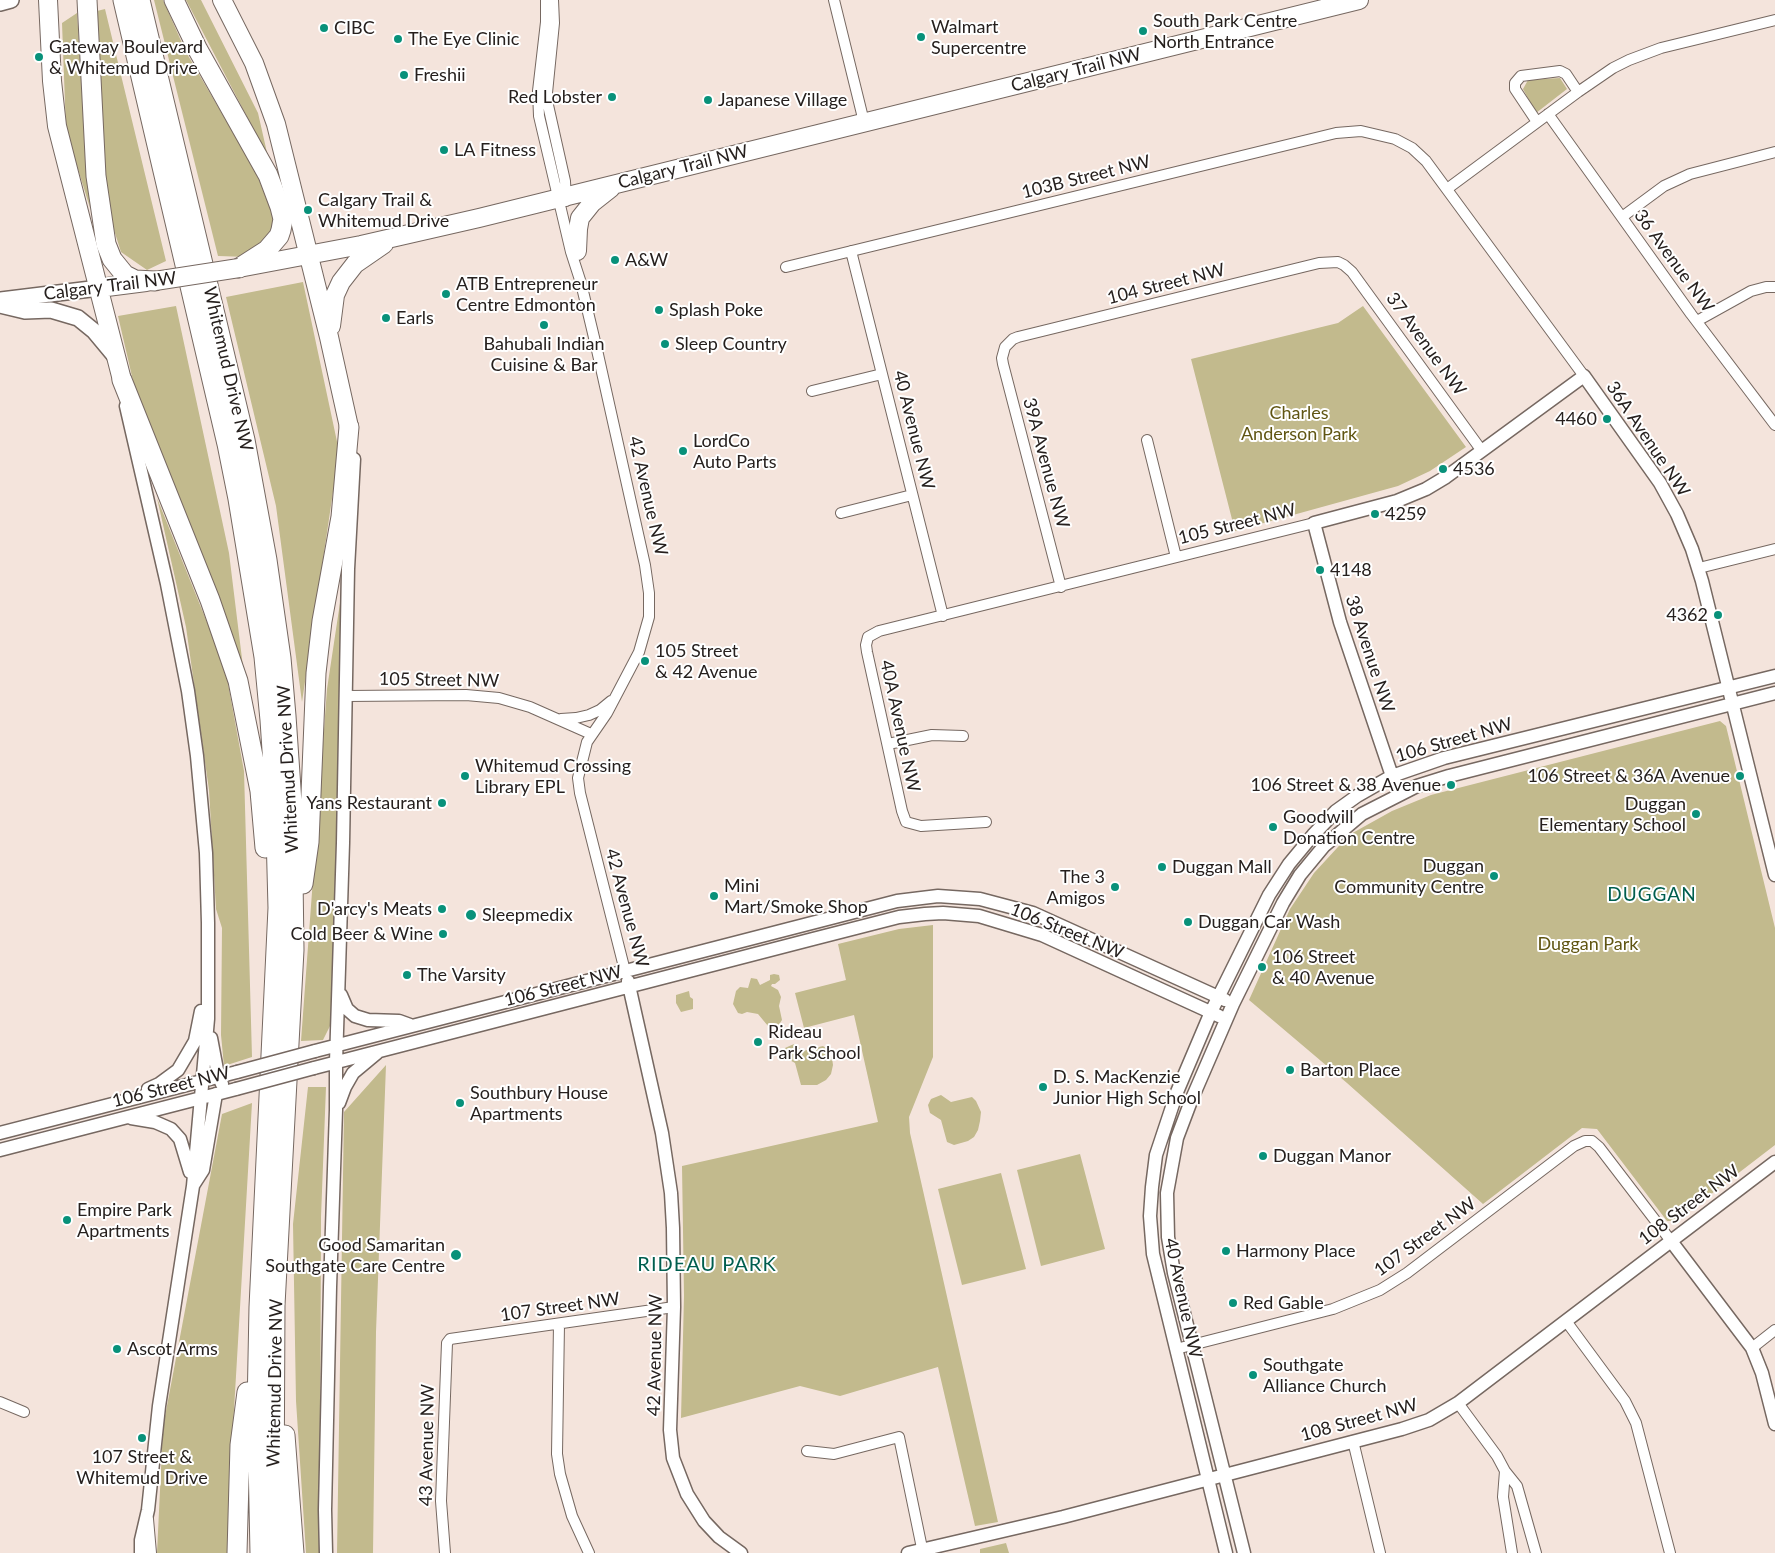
<!DOCTYPE html>
<style>
body{margin:0}
canvas{display:block;background:#f4e4dc}
</style>
<canvas width="1775" height="1553"></canvas>
<script>
const c = document.querySelector('canvas').getContext('2d');
c.lineJoin = 'round';
function fill(path, color) { c.fillStyle = color; c.fill(path, 'evenodd'); }
const poly = rows => new Path2D(rows.map(r => 'M' + r).join(''));
function stroke(path, color, width, dash) { c.strokeStyle = color; c.lineWidth = width; c.lineCap = dash ? 'butt' : 'round'; c.setLineDash(dash || []); c.stroke(path); }
function label(font, color, halo, rows, align = 'center') {
  c.font = font + ' Lato,sans-serif'; c.lineWidth = 4; c.setLineDash([]); c.textBaseline = 'middle'; c.strokeStyle = halo; c.fillStyle = color; for (const [text, x, y, turn = 0] of rows) {
    c.save(); c.translate(x, y); c.rotate((+turn || 0) * Math.PI / 180); c.textAlign = isNaN(turn) ? turn : align; if (halo) c.strokeText(text, 0, 0); c.fillText(text, 0, 0); c.restore();
  }
}
fill(poly([
 [154,0,163,0,186,52,256,172,274,219,268,238,248,257,218,256],
 [186,0,201,0,258,113,268,157],
 [105,9,166,261,147,270,121,252,114,230,105,183,97,11],
 [77,13,90,208,66,130,62,23],
 [1560,78,1567,89,1536,113,1523,89,1528,80],
 [303,282,339,451,302,702,276,506,226,297],
 [176,306,229,553,244,675,140,411,118,316],
 [1363,306,1466,447,1430,471,1398,486,1235,531,1191,359,1338,323],
 [157,498,225,667,244,771,252,1057,224,1066,221,1035,222,928,216,909,209,790,186,627],
 [343,583,332,1022,323,1040,301,1041,327,689],
 [1720,721,1726,726,1775,928,1775,1145,1676,1221,1667,1221,1597,1129,1582,1128,1483,1204,1347,1083,1249,1000,1290,909,1314,873,1349,835,1392,811,1431,795],
 [933,925,933,1057,909,1117,910,1133,998,1522,975,1526,938,1367,840,1396,800,1386,681,1418,684,1296,682,1166,878,1122,854,1015,804,1028,795,993,846,980,838,944,899,929],
 [774,974,779,975,780,980,775,984,772,984,771,986,778,990,781,997,779,1006,782,1020,778,1026,773,1028,768,1026,758,1014,747,1012,742,1014,738,1013,733,1004,736,991,740,987,748,988,751,978,757,979,760,985,770,980,770,975],
 [689,991,690,997,693,999,693,1009,681,1012,676,1003,676,995],
 [794,1044,803,1051,823,1046,827,1049,832,1058,833,1065,831,1074,826,1080,817,1085,801,1085,795,1063,786,1058,785,1048],
 [386,1065,376,1332,373,1553,337,1553,344,1112],
 [308,1087,326,1087,321,1217,320,1513,322,1553,306,1553,296,1401,293,1224],
 [941,1095,951,1102,972,1097,976,1101,981,1112,980,1121,978,1130,974,1137,968,1141,954,1145,947,1142,941,1120,930,1113,928,1105,931,1099],
 [252,1103,232,1444,227,1553,157,1553,163,1427,222,1114],
 [1080,1154,1105,1249,1041,1266,1017,1170],
 [1001,1173,1026,1269,962,1285,938,1189],
 [1006,1543,1009,1553,980,1553,980,1549]
]), '#c2ba8d');
const minor = poly([
 [546,0,546,22,538,91,539,116,571,252,581,283,597,350,645,565,649,593,649,617,639,652,607,713,587,742,578,778,580,793,625,971],
 [553,0,554,23,547,93,548,105,565,181,566,201],
 [834,0,864,122],
 [1548,114,1691,314,1775,425],
 [1537,122,1515,89,1515,83,1521,76,1560,71,1566,74,1578,92],
 [1447,189,1578,92,1613,68,1629,60,1661,48,1775,20],
 [1622,217,1664,186,1690,174,1775,152],
 [851,251,943,616],
 [786,267,1336,133,1361,131,1395,139,1412,148,1426,161,1584,376],
 [1697,321,1751,291,1766,287,1775,287],
 [812,391,882,374],
 [1147,440,1176,557],
 [841,513,912,495],
 [1699,568,1775,549],
 [1061,587,1003,364,1002,358,1005,347,1013,339,1018,337,1319,263,1338,262,1344,265,1352,272,1482,451],
 [346,696,466,695,499,698,530,707,591,734],
 [561,719,576,718,589,715,600,710,611,701],
 [888,744,932,735,963,736],
 [986,822,921,826,906,822,902,811,867,652,866,645,868,637,879,631,1314,523],
 [1566,1321,1625,1401,1636,1423,1670,1553],
 [559,1324,557,1454,560,1474,572,1516,589,1553],
 [1752,1348,1775,1330],
 [1176,1349,1333,1309,1380,1290,1407,1273,1574,1146,1585,1141,1592,1141,1599,1147,1671,1241],
 [0,1402,24,1412],
 [1458,1403,1497,1456,1505,1471,1517,1486,1536,1553],
 [1353,1441,1380,1553],
 [807,1451,834,1454,899,1437,923,1553],
 [1505,1471,1503,1497,1512,1553],
 [148,1519,151,1553],
 [445,1553,441,1501,447,1343,450,1339,674,1307]
]);
const tertiary = poly([
 [126,406,167,584,188,691,197,756,206,853,208,923,208,1019,193,1186,159,1406,148,1510,141,1540,141,1553],
 [1400,793,1392,776,1340,622,1314,523,1397,501,1426,489,1446,477,1584,376,1660,483,1677,514,1692,549,1702,581,1775,875],
 [628,981,662,1133,671,1193,673,1228,674,1307,670,1430,673,1458,687,1494,704,1521,719,1537,741,1553],
 [341,995,347,1009,355,1016,368,1020,399,1021,410,1025],
 [211,1038,218,1075,222,1084],
 [315,1051,835,917,897,901,938,896,980,899,1033,913,1225,1000],
 [314,1068,813,939,899,917,925,914,943,913,979,916,1042,935,1219,1016],
 [148,1089,159,1084,178,1070,195,1041,201,1011],
 [339,1103,345,1087,353,1073,377,1053],
 [131,1118,155,1122,171,1129,180,1139,190,1172],
 [0,1133,237,1072],
 [0,1150,236,1089],
 [194,1184,203,1170,216,1094],
 [1671,1241,1752,1348,1762,1373,1775,1424],
 [326,1553,325,1510,330,1287,336,1110,336,1062,343,843,348,569,354,459],
 [908,1553,1063,1517,1402,1429,1429,1420,1458,1403,1775,1162],
 [1226,1553,1153,1254,1150,1216,1152,1187,1156,1155,1177,1092,1211,1012,1269,895,1289,864,1313,835,1336,811,1357,796,1392,776,1444,758,1775,676],
 [1244,1553,1174,1273,1168,1237,1167,1193,1177,1138,1191,1101,1233,1004,1283,903,1300,875,1324,846,1362,814,1417,786,1449,776,1775,693]
]);
const secondary = poly([
 [0,3,11,0],
 [0,300,99,288],
 [0,305,25,311,51,310,78,318,94,331,114,355]
]);
const trunk = poly([
 [48,0,52,81,57,126,122,380],
 [222,0,254,63,276,124,329,337,349,427],
 [577,251,578,229,580,218,592,203,611,188],
 [239,268,361,245,479,218,1359,0],
 [99,288,146,282],
 [331,326,335,295,341,282,355,264,384,244]
]);
const motorway = poly([
 [87,0,96,176,106,244,112,259,125,275,135,280,155,281],
 [123,0,227,444,238,499,264,657,270,720,275,795,278,908,259,1307,257,1410,260,1553],
 [140,0,245,440,267,560,281,658,286,716,292,803,294,950,275,1305,274,1512,277,1553],
 [174,0,198,50,268,175,280,207,283,219,281,230,279,236,267,250,239,268],
 [122,380,210,600,238,681,260,791,265,848],
 [303,884,309,842,316,673,322,621,341,517,349,427],
 [285,1435,294,1553],
 [237,1553,240,1445,247,1392]
]);
stroke(minor, '#766861', 12);
stroke(tertiary, '#766861', 15);
stroke(secondary, '#766861', 18);
stroke(trunk, '#766861', 20);
stroke(motorway, '#766861', 21);
stroke(minor, '#fff', 10);
stroke(tertiary, '#fff', 12);
stroke(secondary, '#fff', 15);
stroke(trunk, '#fff', 18);
stroke(motorway, '#fff', 19);
const tertiaryBridge = poly([
 [237,1072,315,1051],
 [236,1089,314,1068]
]);
const trunkBridge = poly([
 [155,281,239,268]
]);
stroke(tertiaryBridge, '#766861', 15, []);
stroke(trunkBridge, '#766861', 20, []);
stroke(tertiaryBridge, '#fff', 12);
stroke(trunkBridge, '#fff', 18);
for (const [x, y, r, color] of [
 [324,28,5,"#08917a"],
 [1143,31,5,"#08917a"],
 [921,37,5,"#08917a"],
 [398,39,5,"#08917a"],
 [39,57,5,"#08917a"],
 [404,75,5,"#08917a"],
 [612,97,5,"#08917a"],
 [708,100,5,"#08917a"],
 [444,150,5,"#08917a"],
 [308,210,5,"#08917a"],
 [615,260,5,"#08917a"],
 [446,294,5,"#08917a"],
 [659,310,5,"#08917a"],
 [386,318,5,"#08917a"],
 [544,325,5,"#08917a"],
 [665,344,5,"#08917a"],
 [1607,419,5,"#08917a"],
 [683,451,5,"#08917a"],
 [1443,469,5,"#08917a"],
 [1375,514,5,"#08917a"],
 [1320,570,5,"#08917a"],
 [1718,615,5,"#08917a"],
 [645,661,5,"#08917a"],
 [465,776,5,"#08917a"],
 [1740,776,5,"#08917a"],
 [1451,785,5,"#08917a"],
 [442,803,5,"#08917a"],
 [1696,814,5,"#08917a"],
 [1273,827,5,"#08917a"],
 [1162,867,5,"#08917a"],
 [1494,876,5,"#08917a"],
 [1115,887,5,"#08917a"],
 [714,896,5,"#08917a"],
 [442,909,5,"#08917a"],
 [471,915,6,"#08917a"],
 [1188,922,5,"#08917a"],
 [443,934,5,"#08917a"],
 [1262,967,5,"#08917a"],
 [407,975,5,"#08917a"],
 [758,1042,5,"#08917a"],
 [1290,1070,5,"#08917a"],
 [1043,1087,5,"#08917a"],
 [460,1103,5,"#08917a"],
 [1263,1156,5,"#08917a"],
 [67,1220,5,"#08917a"],
 [1226,1251,5,"#08917a"],
 [456,1255,6,"#08917a"],
 [1233,1303,5,"#08917a"],
 [117,1349,5,"#08917a"],
 [1253,1375,5,"#08917a"],
 [142,1438,5,"#08917a"]
]) { const dot = new Path2D(); dot.arc(x, y, r, 0, 2 * Math.PI); c.fillStyle = color; c.fill(dot); stroke(dot, '#fff', 2); }
label('18px', '#26201e', '#fff', [
 ["South Park Centre",1153,21],
 ["North Entrance",1153,42],
 ["Walmart",931,27],
 ["Supercentre",931,48],
 ["CIBC",334,28],
 ["The Eye Clinic",408,39],
 ["Gateway Boulevard",49,47],
 ["& Whitemud Drive",49,68],
 ["Freshii",414,75],
 ["Red Lobster",602,97,"right"],
 ["Japanese Village",718,100],
 ["LA Fitness",454,150],
 ["Calgary Trail &",318,200],
 ["Whitemud Drive",318,221],
 ["A&W",625,260],
 ["ATB Entrepreneur",456,284],
 ["Centre Edmonton",456,305],
 ["Splash Poke",669,310],
 ["Earls",396,318],
 ["Bahubali Indian",544,344,"center"],
 ["Cuisine & Bar",544,365,"center"],
 ["Sleep Country",675,344],
 ["4460",1597,419,"right"],
 ["LordCo",693,441],
 ["Auto Parts",693,462],
 ["4536",1453,469],
 ["4259",1385,514],
 ["4148",1330,570],
 ["4362",1708,615,"right"],
 ["105 Street",655,651],
 ["& 42 Avenue",655,672],
 ["Whitemud Crossing",475,766],
 ["Library EPL",475,787],
 ["106 Street & 36A Avenue",1730,776,"right"],
 ["106 Street & 38 Avenue",1441,785,"right"],
 ["Yans Restaurant",432,803,"right"],
 ["Duggan",1686,804,"right"],
 ["Elementary School",1686,825,"right"],
 ["Goodwill",1283,817],
 ["Donation Centre",1283,838],
 ["Duggan",1484,866,"right"],
 ["Community Centre",1484,887,"right"],
 ["Duggan Mall",1172,867],
 ["The 3",1105,877,"right"],
 ["Amigos",1105,898,"right"],
 ["Mini",724,886],
 ["Mart/Smoke Shop",724,907],
 ["D'arcy's Meats",432,909,"right"],
 ["Sleepmedix",482,915],
 ["Duggan Car Wash",1198,922],
 ["Cold Beer & Wine",433,934,"right"],
 ["106 Street",1272,957],
 ["& 40 Avenue",1272,978],
 ["The Varsity",417,975],
 ["Rideau",768,1032],
 ["Park School",768,1053],
 ["Barton Place",1300,1070],
 ["D. S. MacKenzie",1053,1077],
 ["Junior High School",1053,1098],
 ["Southbury House",470,1093],
 ["Apartments",470,1114],
 ["Duggan Manor",1273,1156],
 ["Empire Park",77,1210],
 ["Apartments",77,1231],
 ["Good Samaritan",445,1245,"right"],
 ["Southgate Care Centre",445,1266,"right"],
 ["Harmony Place",1236,1251],
 ["Red Gable",1243,1303],
 ["Ascot Arms",127,1349],
 ["Southgate",1263,1365],
 ["Alliance Church",1263,1386],
 ["107 Street &",142,1457,"center"],
 ["Whitemud Drive",142,1478,"center"]
], 'left');
label('18px', '#26201e', '#fff', [
 ["Calgary Trail NW",1076,70,-14],
 ["Calgary Trail NW",683,167,-14],
 ["103B Street NW",1086,177,-14],
 ["36 Avenue NW",1674,261,54],
 ["104 Street NW",1166,284,-14],
 ["Calgary Trail NW",110,286,-7],
 ["37 Avenue NW",1426,344,54],
 ["Whitemud Drive NW",228,369,77],
 ["40 Avenue NW",914,430,76],
 ["36A Avenue NW",1648,439,56],
 ["39A Avenue NW",1046,463,75],
 ["42 Avenue NW",648,496,77],
 ["105 Street NW",1237,524,-14],
 ["38 Avenue NW",1370,654,72],
 ["105 Street NW",439,680,1],
 ["40A Avenue NW",900,726,78],
 ["106 Street NW",1454,740,-16],
 ["Whitemud Drive NW",288,769,-93],
 ["42 Avenue NW",627,908,75],
 ["106 Street NW",1067,931,22],
 ["106 Street NW",563,986,-14],
 ["106 Street NW",171,1087,-14],
 ["108 Street NW",1689,1205,-37],
 ["107 Street NW",1425,1237,-36],
 ["40 Avenue NW",1183,1298,78],
 ["107 Street NW",560,1307,-8],
 ["42 Avenue NW",655,1355,-89],
 ["Whitemud Drive NW",275,1383,-89],
 ["108 Street NW",1359,1420,-15],
 ["43 Avenue NW",427,1445,-89]
]);
label('18px', '#605512', '#fff', [
 ["Charles",1299,413],
 ["Anderson Park",1299,434],
 ["Duggan Park",1588,944]
]);
c.letterSpacing = '1px';
label('19px', '#005e4e', '#fff', [
 ["DUGGAN",1652,895]
]);
c.letterSpacing = '0px';
c.letterSpacing = '1px';
label('20px', '#005e4e', '#fff', [
 ["RIDEAU PARK",707,1265]
]);
c.letterSpacing = '0px';
</script>
